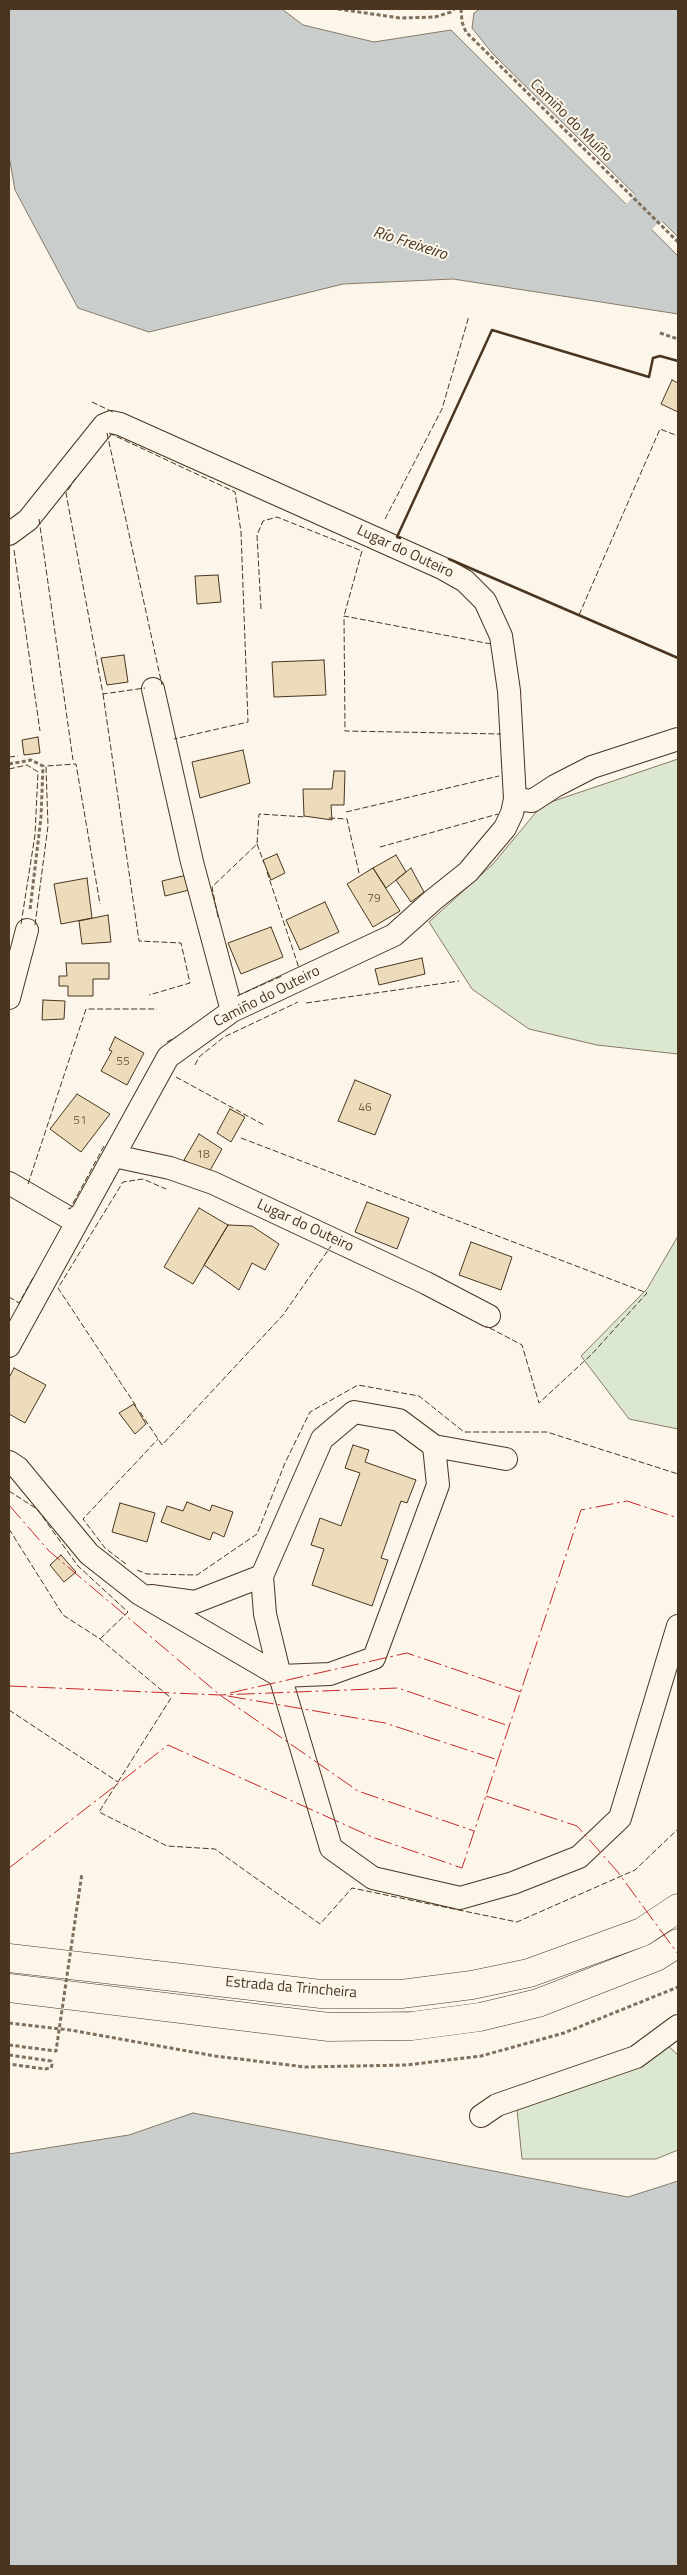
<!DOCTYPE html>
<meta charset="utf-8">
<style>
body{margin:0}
#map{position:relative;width:687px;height:2575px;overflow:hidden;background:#fbf6e9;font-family:"Titillium Web",sans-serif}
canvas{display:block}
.frame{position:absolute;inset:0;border:10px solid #4a3520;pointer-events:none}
</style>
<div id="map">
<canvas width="687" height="2575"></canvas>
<div class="frame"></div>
</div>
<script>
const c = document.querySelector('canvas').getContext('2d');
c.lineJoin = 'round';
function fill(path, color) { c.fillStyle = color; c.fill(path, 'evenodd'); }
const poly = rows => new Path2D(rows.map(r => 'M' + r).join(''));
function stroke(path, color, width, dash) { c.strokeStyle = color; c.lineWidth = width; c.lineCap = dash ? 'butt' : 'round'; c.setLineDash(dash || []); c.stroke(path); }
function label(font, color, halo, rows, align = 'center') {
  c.font = font + ' "Titillium Web",sans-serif'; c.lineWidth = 4; c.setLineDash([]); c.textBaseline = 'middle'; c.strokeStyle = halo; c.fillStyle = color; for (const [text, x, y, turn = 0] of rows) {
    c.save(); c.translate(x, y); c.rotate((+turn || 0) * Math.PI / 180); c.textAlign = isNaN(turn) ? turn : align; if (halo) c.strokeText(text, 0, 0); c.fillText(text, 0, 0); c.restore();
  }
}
const green = poly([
 [678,759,678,1054,597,1045,529,1029,472,989,429,922,493,864,542,805,678,759],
 [678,1236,678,1429,629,1419,581,1356,647,1289,678,1236],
 [664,2042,678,2055,678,2150,656,2159,522,2159,517,2110,633,2067,664,2042]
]);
fill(green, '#dce7d0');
stroke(green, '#887966', 1);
const water = poly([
 [9,9,282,9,303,25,374,42,451,30,678,256,678,314,453,279,343,284,149,332,78,308,15,190,9,156,9,9],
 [480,9,678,9,678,237,493,54,472,28,474,13,480,9],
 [193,2113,628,2197,678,2181,678,2566,9,2566,9,2154,129,2135,193,2113]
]);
fill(water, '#c9cecd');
stroke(water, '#887966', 1);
stroke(poly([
 [593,238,639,217,648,207,678,198]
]), '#c9cecd', 36);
const building = poly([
 [672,380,678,383,678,412,661,404,672,380],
 [218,575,221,602,197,604,195,576,218,575],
 [124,655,128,682,107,685,101,658,124,655],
 [324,660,326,695,274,697,272,662,324,660],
 [38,737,40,753,24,755,22,740,38,737],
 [243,750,250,783,200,798,192,762,243,750],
 [334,771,345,771,344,805,331,805,332,820,304,816,303,789,332,789,334,771],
 [277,854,285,873,271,880,263,860,277,854],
 [396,855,406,872,386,888,373,868,396,855],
 [373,868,400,911,373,927,347,884,373,868],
 [411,868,424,892,411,902,396,880,411,868],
 [187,875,189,890,165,896,162,881,187,875],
 [87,878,92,918,61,924,54,884,87,878],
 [325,902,339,932,300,950,286,920,325,902],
 [108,915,111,942,82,944,79,921,108,915],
 [271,927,283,957,241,974,228,943,271,927],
 [422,958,425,974,379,985,375,969,422,958],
 [66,963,109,963,109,979,93,979,93,996,68,996,68,986,59,986,59,976,67,976,66,963],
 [43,1000,65,1001,64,1019,42,1020,43,1000],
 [115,1037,144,1053,127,1085,101,1071,112,1051,109,1050,115,1037],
 [355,1080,391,1095,375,1135,338,1121,355,1080],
 [77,1094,110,1114,81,1152,50,1129,77,1094],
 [230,1109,245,1117,231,1142,217,1133,230,1109],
 [199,1134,222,1149,208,1174,184,1160,199,1134],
 [367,1202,409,1218,397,1249,355,1232,367,1202],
 [199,1208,228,1225,193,1284,164,1267,199,1208],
 [228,1225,252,1226,279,1244,265,1270,252,1263,239,1290,204,1265,228,1225],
 [471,1242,512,1257,501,1290,459,1275,471,1242],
 [14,1368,46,1385,25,1423,9,1414,9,1378,14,1368],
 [134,1404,146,1424,135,1434,119,1413,134,1404],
 [353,1445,369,1450,365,1462,416,1480,407,1503,401,1501,381,1558,388,1560,372,1606,312,1585,324,1549,311,1545,320,1518,341,1526,360,1473,345,1468,353,1445],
 [187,1502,210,1511,212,1505,233,1512,224,1537,213,1532,210,1540,161,1522,167,1506,183,1511,187,1502],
 [120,1503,155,1513,147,1542,112,1532,120,1503],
 [61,1555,76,1572,64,1582,50,1565,61,1555]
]);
fill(building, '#ecdcbc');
stroke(building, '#4a3520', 1);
const minor = poly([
 [9,534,28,520,104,425,111,422,120,424,442,568,465,581,485,601,501,636,509,691,515,799,512,813,505,828,468,872,433,900,394,935,232,1011,168,1057,9,1346],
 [153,689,192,862,232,1011],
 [515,799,532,801,555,786,592,767,678,739],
 [9,998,27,930],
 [114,1156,170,1168,213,1183,426,1283,489,1316],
 [9,1183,76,1222],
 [9,1462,18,1468,89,1554,140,1594,280,1676,331,1848,373,1878,460,1898,513,1883,579,1857,620,1818,678,1626],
 [262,1576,265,1614,280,1676,330,1674,374,1658,438,1485,434,1446],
 [151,1596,195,1602,262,1576,322,1439,354,1412,399,1420,434,1446,506,1459],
 [481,2116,497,2105,636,2057,678,2026]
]);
const highway = poly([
 [9,1958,321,1994,401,1994,472,1985,529,1973,642,1932,678,1908],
 [9,1988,329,2027,412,2026,480,2017,538,2003,656,1957,678,1943]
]);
stroke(minor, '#4a3520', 24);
stroke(highway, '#4a3520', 29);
stroke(poly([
 [338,9,400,18,435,17,451,12,454,9],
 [461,9,462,22,466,32,678,242],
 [660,333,678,339],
 [9,764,31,760,43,766,41,817,30,910],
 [9,2023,70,2030,215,2056,305,2067,406,2065,481,2056,564,2033,678,1987],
 [9,2055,51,2061,52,2065,51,2068,45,2069,9,2064]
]), '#7f6f5c', 3, [4, 2.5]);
stroke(minor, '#fbf6e9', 22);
stroke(highway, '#fbf6e9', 28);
stroke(poly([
 [9,2045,56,2051,82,1873]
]), '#7f6f5c', 3, [4, 2.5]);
stroke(poly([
 [92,402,115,413],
 [107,433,162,685],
 [109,433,235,492,241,532,248,722,174,739],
 [76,478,66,493,103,694,145,688],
 [39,519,73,760],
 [385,519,442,409,469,316],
 [14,550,40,731],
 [261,609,257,535,263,521,277,517,362,551,344,616],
 [579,615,660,429,678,436],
 [491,644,344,616,345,731,501,734],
 [103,694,139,941,181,943,190,983,149,995],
 [9,757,18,756],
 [9,769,27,765,38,772,35,835,21,924],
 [346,812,499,776],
 [329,818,347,819,359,873],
 [257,844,264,863],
 [380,847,498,814],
 [267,872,299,968],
 [218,917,212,887,257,844,259,814,306,817],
 [35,925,48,826,46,766,76,764,100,904],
 [237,996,282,976],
 [306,1003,459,981],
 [167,1042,176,1037],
 [195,1065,199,1057,224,1037,298,1002],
 [176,1077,264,1125],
 [241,1138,647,1293,591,1355,539,1403,522,1345,486,1326],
 [28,1184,86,1009,157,1009],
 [68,1208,70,1209,104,1146],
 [9,1297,19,1303,34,1276],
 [136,1406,58,1288,123,1182,143,1179,166,1189],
 [140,1412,162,1445,283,1315,331,1246],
 [9,1491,37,1509,78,1566,128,1612,100,1639],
 [9,1529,63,1615,100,1639,171,1698,99,1812,167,1846,215,1849,320,1924,352,1888,517,1922,635,1870,678,1829],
 [126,1564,105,1548,83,1519,158,1439],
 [137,1570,147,1574,197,1575,257,1534,285,1463,310,1412,358,1385,419,1396,464,1432,547,1432,678,1474],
 [9,1710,118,1782]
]), '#4a3520', 1, [6, 2.5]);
stroke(poly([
 [400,538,397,537,492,330,649,377,653,358,660,356,678,361],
 [449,559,678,658]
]), '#4a3520', 2.5);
stroke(poly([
 [9,1505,49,1551,220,1695,358,1791,474,1831],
 [9,1686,220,1695,398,1688,509,1726],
 [230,1693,407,1653,521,1692],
 [228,1696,385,1723,498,1760],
 [486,1796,577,1826,617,1871,678,1954],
 [9,1868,168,1745,372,1837,462,1868,581,1510,627,1501,678,1518]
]), '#c62828', 1, [18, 4, 2.5, 4]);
label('12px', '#725f47', null, [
 ["79",374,899],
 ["55",123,1062],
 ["46",365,1108],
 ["51",80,1121],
 ["18",203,1155]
]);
label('15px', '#4a3520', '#fbf6e9', [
 ["Camiño do Muíño",571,121,45],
 ["Lugar do Outeiro",405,552,25],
 ["Camiño do Outeiro",267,997,-27],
 ["Lugar do Outeiro",305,1226,25],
 ["Estrada da Trincheira",291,1988,5]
]);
label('italic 16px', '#4a3520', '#fbf6e9', [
 ["Río Freixeiro",410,244,18]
]);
</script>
